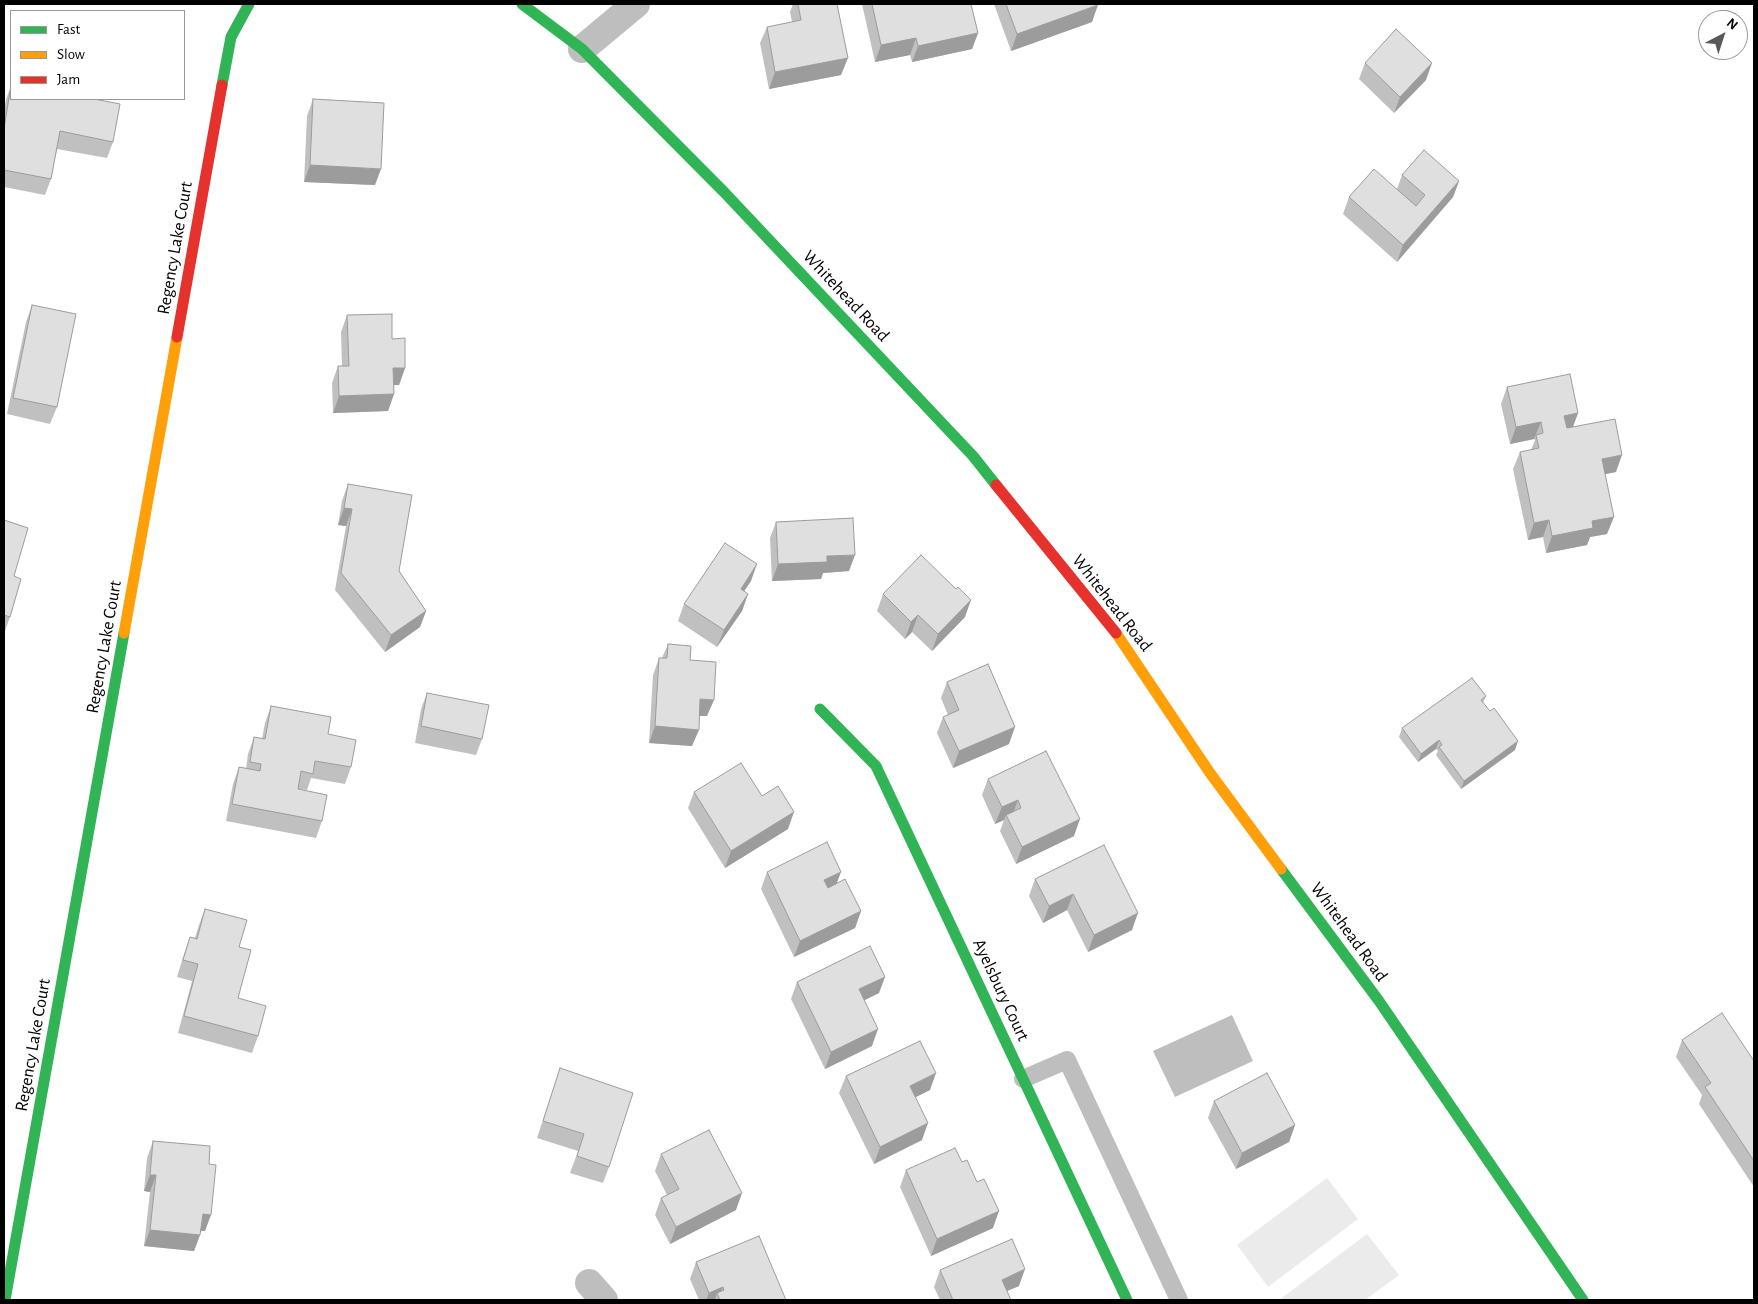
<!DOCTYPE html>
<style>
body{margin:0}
#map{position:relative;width:1758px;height:1304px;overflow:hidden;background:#fff;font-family:"Alegreya Sans",sans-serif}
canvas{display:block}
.frame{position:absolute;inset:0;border:5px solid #000;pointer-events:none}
.legend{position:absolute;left:10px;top:10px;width:175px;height:90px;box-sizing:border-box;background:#fff;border:1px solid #999;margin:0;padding:6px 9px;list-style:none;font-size:15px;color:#000}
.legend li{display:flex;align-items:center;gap:10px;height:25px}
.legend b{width:25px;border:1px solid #999}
.north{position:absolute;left:1698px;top:10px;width:50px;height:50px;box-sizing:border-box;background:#fff;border:1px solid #999;border-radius:50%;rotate:40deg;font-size:14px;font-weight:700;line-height:20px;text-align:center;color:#000}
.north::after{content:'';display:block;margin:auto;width:18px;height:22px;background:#595959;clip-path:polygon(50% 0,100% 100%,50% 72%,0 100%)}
</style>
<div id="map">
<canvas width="1758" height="1304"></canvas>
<div class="frame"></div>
<ul class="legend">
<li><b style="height:6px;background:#30b455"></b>Fast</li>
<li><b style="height:6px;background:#ff9f0a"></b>Slow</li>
<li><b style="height:6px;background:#e5322d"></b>Jam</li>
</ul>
<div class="north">N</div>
</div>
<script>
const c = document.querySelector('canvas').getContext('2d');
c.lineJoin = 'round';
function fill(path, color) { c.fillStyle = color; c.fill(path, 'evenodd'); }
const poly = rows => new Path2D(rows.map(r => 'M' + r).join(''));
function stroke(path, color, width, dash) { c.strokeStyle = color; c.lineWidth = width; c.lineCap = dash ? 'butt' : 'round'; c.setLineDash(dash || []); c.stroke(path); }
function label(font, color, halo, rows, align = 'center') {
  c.font = font + ' "Alegreya Sans",sans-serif'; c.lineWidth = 4; c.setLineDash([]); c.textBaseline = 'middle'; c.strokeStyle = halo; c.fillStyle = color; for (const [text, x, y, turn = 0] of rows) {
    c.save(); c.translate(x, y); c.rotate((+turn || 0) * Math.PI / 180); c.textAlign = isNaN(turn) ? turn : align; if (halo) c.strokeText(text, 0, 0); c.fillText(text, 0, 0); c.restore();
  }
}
fill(poly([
 [1327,1178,1358,1219,1268,1287,1237,1245],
 [1367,1234,1399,1275,1365,1300,1279,1300]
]), '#ebebeb');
fill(poly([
 [1232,1015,1253,1061,1175,1097,1153,1051]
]), '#bebebe');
stroke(poly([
 [1023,1079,1067,1060,1179,1300]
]), '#bebebe', 18);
stroke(poly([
 [582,49,636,4],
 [589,1283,604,1300]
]), '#bebebe', 28);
stroke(poly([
 [522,4,582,49,724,192,973,456,996,485],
 [222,85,231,37,249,4],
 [820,709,876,766,1127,1300],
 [1281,869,1379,1001,1583,1300],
 [5,1300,124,633]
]), '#30b455', 11);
stroke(poly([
 [124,633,177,337],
 [1116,633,1210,773,1281,869]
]), '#ff9f0a', 11);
stroke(poly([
 [177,337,222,85],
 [996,485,1116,633]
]), '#e5322d', 11);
fill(poly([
 [793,4,837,4,841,75,769,89,760,43,767,27,792,22,790,12],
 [862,4,971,4,978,33,972,49,912,62,910,55,875,62],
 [994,4,1097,4,1092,22,1011,51],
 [1365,63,1426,80,1394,113,1359,79],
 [11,85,113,142,107,158,57,149,51,179,45,195,4,187,4,111,6,100],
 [313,99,375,185,304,182,307,116],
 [1402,175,1459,181,1453,197,1397,262,1343,214,1349,197,1397,189],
 [32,305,57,407,50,424,7,414,26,322],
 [347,315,392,339,405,368,399,385,394,385,394,394,388,411,333,413,332,383,338,366,342,366,341,332],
 [1507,387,1578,413,1573,427,1616,472,1605,474,1607,534,1590,537,1587,545,1546,553,1543,537,1528,540,1513,469,1520,452,1531,450,1535,440,1534,439,1510,444,1501,404],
 [348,484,399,571,426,611,420,627,385,652,335,590,346,526,338,525,342,501],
 [4,520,14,576,10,617,4,634],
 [776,522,849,571,823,573,821,579,772,581,770,538],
 [751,581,744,591,748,594,742,611,717,647,678,621,684,604],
 [883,594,965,617,932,651,912,632,905,639,877,611],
 [668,644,690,660,707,716,699,716,692,746,649,743,653,675,659,658,662,658],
 [947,682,1009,744,953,768,937,733,943,717,948,715,941,698],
 [427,693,482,739,476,755,415,743,421,709],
 [1486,696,1483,703,1515,750,1461,789,1436,755,1438,751,1436,749,1418,762,1399,737,1402,728],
 [271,706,328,734,351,767,345,784,311,778,307,790,298,789,322,821,316,838,226,821,233,784,239,767,246,769,248,754,254,737,262,739,265,723],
 [988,779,1074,836,1016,864,1000,831,1004,820,995,824,982,795],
 [694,792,762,796,788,829,725,868,688,808],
 [1104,845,1132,930,1088,952,1067,910,1043,923,1029,896,1035,879],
 [767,872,837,883,861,911,855,928,794,957,761,889],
 [205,909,239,947,238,998,258,1036,252,1053,178,1033,192,981,177,977,184,954,190,937,195,938,199,925],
 [797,982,879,993,864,1000,872,1046,825,1069,791,999],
 [1682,1040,1754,1061,1754,1187,1699,1104,1702,1095,1676,1057],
 [560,1068,609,1167,603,1183,570,1173,578,1151,537,1138],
 [846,1076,930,1090,915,1097,922,1140,874,1164,839,1093],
 [1214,1101,1295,1125,1289,1142,1236,1169,1208,1118],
 [153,1141,209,1164,205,1231,201,1231,194,1251,144,1246,150,1192,144,1191,147,1158],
 [661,1154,736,1210,670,1244,655,1215,661,1198,667,1195,655,1171],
 [962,1162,993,1228,931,1256,900,1187,906,1170],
 [696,1262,786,1300,699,1300,690,1279],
 [940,1270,1019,1286,1007,1291,1011,1300,940,1300,934,1287]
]), '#c0c0c0');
fill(poly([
 [1098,5,1092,22,1011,51,1017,34],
 [978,33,972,49,912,62,918,46],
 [916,38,910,55,875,62,881,45],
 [848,58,841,75,769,89,775,72],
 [1432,63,1426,80,1394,113,1400,97],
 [310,165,381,169,375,185,304,182],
 [1459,181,1453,197,1397,262,1403,245],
 [393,368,405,368,399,385,387,385],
 [394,394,388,411,333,413,339,396],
 [1578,413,1572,429,1558,433,1564,416],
 [1541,422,1534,439,1510,444,1516,427],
 [1622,455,1616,472,1596,476,1602,459],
 [344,508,352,509,346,526,338,525],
 [1614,517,1607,534,1590,537,1587,545,1546,553,1552,536,1592,521],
 [1549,520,1543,537,1528,540,1534,523],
 [855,555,849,571,823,573,821,579,772,581,778,564,827,556],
 [757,564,751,581,734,606,741,589],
 [748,594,742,611,717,647,724,630],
 [971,600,965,617,932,651,938,634],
 [426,611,420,627,385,652,391,635],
 [918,615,912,632,905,639,911,622],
 [700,699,714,700,707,716,694,716],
 [655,726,699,730,692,746,649,743],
 [1015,727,1009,744,953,768,959,751],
 [1439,740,1436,749,1418,762,1421,754],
 [1518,741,1515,750,1461,789,1464,781],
 [1018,800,1012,816,1006,815,1004,820,995,824,1002,807],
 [794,812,788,829,725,868,731,851],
 [1080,819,1074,836,1016,864,1022,847],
 [841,872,835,888,818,897,824,880],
 [1073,894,1067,910,1043,923,1049,906],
 [861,911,855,928,794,957,800,941],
 [1138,913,1132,930,1088,952,1094,935],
 [885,977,879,993,853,1006,859,989],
 [878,1029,872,1046,825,1069,831,1052],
 [936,1073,930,1090,904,1103,910,1086],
 [928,1123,922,1140,874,1164,880,1147],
 [1295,1125,1289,1142,1236,1169,1242,1153],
 [150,1175,156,1175,150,1192,144,1191],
 [742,1193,736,1210,670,1244,676,1227],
 [999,1211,993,1228,931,1256,937,1239],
 [203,1214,211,1215,205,1231,197,1231],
 [150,1230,200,1235,194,1251,144,1246],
 [1025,1269,1019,1286,995,1296,1002,1280],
 [723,1287,719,1297,717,1293,715,1300,706,1300,709,1293]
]), '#9c9c9c');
const building = poly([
 [798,4,837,4,848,58,775,72,767,27,801,20,798,4],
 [872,4,971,4,978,33,918,46,916,38,881,45,872,4],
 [1006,4,1097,4,1098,5,1017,34,1006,4],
 [1396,29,1432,63,1400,97,1365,63,1396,29],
 [11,86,11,99,94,99,120,104,113,142,60,131,51,179,4,170,4,128,11,86],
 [313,99,384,103,381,169,310,165,313,99],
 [1424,150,1459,181,1403,245,1349,197,1374,169,1416,206,1425,195,1402,175,1424,150],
 [32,305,76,314,57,407,13,398,32,305],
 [392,314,392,339,405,338,405,368,393,368,394,394,339,396,338,366,349,366,347,315,392,314],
 [1570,374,1578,413,1564,416,1567,428,1615,419,1622,455,1602,459,1614,517,1592,521,1593,528,1552,536,1549,520,1534,523,1520,452,1539,448,1536,435,1543,433,1541,422,1516,427,1507,387,1570,374],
 [348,484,412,495,399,571,426,611,391,635,341,573,352,509,344,508,348,484],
 [853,518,855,555,827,556,827,562,778,564,776,522,853,518],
 [4,520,28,528,14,576,21,579,10,617,4,615,4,520],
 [725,543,757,564,741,589,748,594,724,630,684,604,725,543],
 [921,555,956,589,958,587,971,600,938,634,918,615,911,622,883,594,921,555],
 [668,644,691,646,690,660,716,662,714,700,700,699,699,730,655,726,659,658,667,658,668,644],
 [988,664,1015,727,959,751,943,717,959,710,947,682,988,664],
 [1472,678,1486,696,1481,700,1490,711,1494,708,1518,741,1464,781,1439,747,1442,745,1439,740,1421,754,1402,728,1472,678],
 [427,693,489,705,482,739,421,726,427,693],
 [271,706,331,717,328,734,356,740,351,767,315,761,313,774,301,771,298,789,327,795,322,821,232,804,239,767,260,771,261,764,250,762,254,737,265,739,271,706],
 [1046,751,1080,819,1022,847,1006,815,1021,808,1018,800,1002,807,988,779,1046,751],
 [741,763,762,796,778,786,794,812,731,851,694,792,741,763],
 [827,842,841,872,824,880,828,888,845,879,861,911,800,941,767,872,827,842],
 [1104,845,1138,913,1094,935,1073,894,1049,906,1035,879,1104,845],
 [205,909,247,920,239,947,251,950,238,998,266,1006,258,1036,184,1016,198,964,183,960,190,937,197,939,205,909],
 [870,946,885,977,859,989,878,1029,831,1052,797,982,870,946],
 [1722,1013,1754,1061,1754,1161,1705,1087,1711,1083,1682,1040,1722,1013],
 [920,1041,936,1073,910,1086,928,1123,880,1147,846,1076,920,1041],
 [560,1068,633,1093,609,1167,577,1156,584,1134,543,1121,560,1068],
 [1267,1073,1295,1125,1242,1153,1214,1101,1267,1073],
 [709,1130,742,1193,676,1227,661,1198,679,1189,661,1154,709,1130],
 [153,1141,210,1146,209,1164,216,1165,211,1215,203,1214,200,1235,150,1230,156,1175,150,1175,153,1141],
 [955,1148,962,1162,967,1160,977,1182,984,1179,999,1211,937,1239,906,1170,955,1148],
 [759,1236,786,1300,720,1300,717,1293,724,1290,723,1287,709,1293,696,1262,759,1236],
 [1012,1239,1025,1269,1002,1280,1011,1300,953,1300,940,1270,1012,1239]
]);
fill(building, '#dfdfdf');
stroke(building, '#9c9c9c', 1);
label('18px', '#000', '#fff', [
 ["Regency Lake Court",175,248,-80],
 ["Whitehead Road",846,296,47],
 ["Whitehead Road",1112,603,52],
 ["Regency Lake Court",104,647,-80],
 ["Whitehead Road",1349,932,54],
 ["Ayelsbury Court",1001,990,65],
 ["Regency Lake Court",33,1045,-80]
]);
</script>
